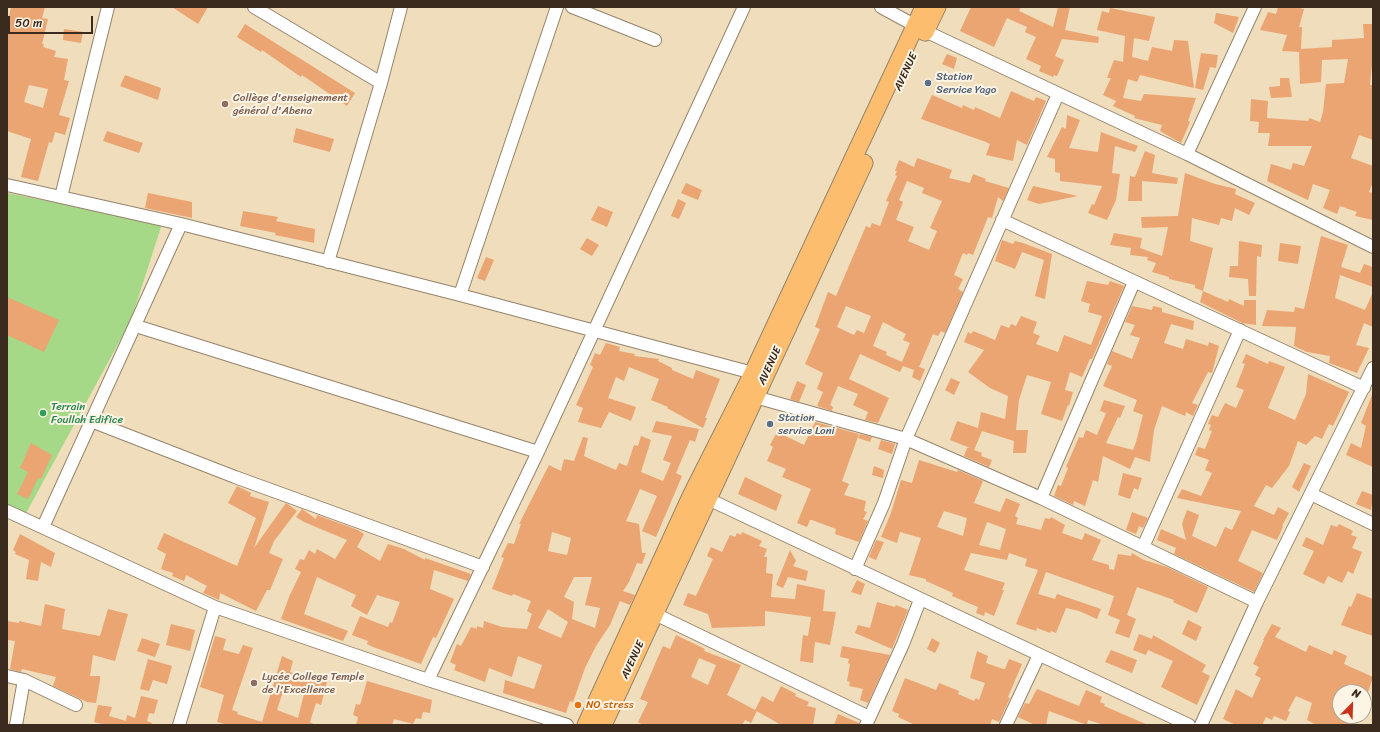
<!DOCTYPE html>
<meta charset="utf-8">
<style>
body{margin:0}
#map{position:relative;width:1380px;height:732px;overflow:hidden;background:#efddbb;font-family:Sriracha,sans-serif}
canvas{display:block}
.frame{position:absolute;inset:0;border:8px solid #3b2a1e;pointer-events:none}
.north{position:absolute;left:1332px;top:684px;width:40px;height:40px;box-sizing:border-box;background:#fcf5e5;border:1px solid #afa495;border-radius:50%;rotate:23deg;font-size:11px;font-weight:700;line-height:16px;text-align:center;color:#3b2a1e}
.north::after{content:'';display:block;margin:auto;width:14px;height:18px;background:#c8321e;clip-path:polygon(50% 0,100% 100%,50% 72%,0 100%)}
.scale{position:absolute;left:8px;top:16px;width:85px;height:18px;box-sizing:border-box;border:2px solid #3b2a1e;border-top:0;padding-left:5px;font-size:12px;line-height:14px;white-space:nowrap;color:#3b2a1e;-webkit-text-stroke:3px #fcf5e5;paint-order:stroke}
</style>
<div id="map">
<canvas width="1380" height="732"></canvas>
<div class="frame"></div>
<div class="north">N</div>
<div class="scale">50 m</div>
</div>
<script>
const c = document.querySelector('canvas').getContext('2d');
c.lineJoin = 'round';
function fill(path, color) { c.fillStyle = color; c.fill(path, 'evenodd'); }
const poly = rows => new Path2D(rows.map(r => 'M' + r).join(''));
function stroke(path, color, width, dash) { c.strokeStyle = color; c.lineWidth = width; c.lineCap = dash ? 'butt' : 'round'; c.setLineDash(dash || []); c.stroke(path); }
function label(font, color, halo, rows, align = 'center') {
  c.font = font + ' Sriracha,sans-serif'; c.lineWidth = 4; c.setLineDash([]); c.textBaseline = 'middle'; c.strokeStyle = halo; c.fillStyle = color; for (const [text, x, y, turn = 0] of rows) {
    c.save(); c.translate(x, y); c.rotate((+turn || 0) * Math.PI / 180); c.textAlign = isNaN(turn) ? turn : align; if (halo) c.strokeText(text, 0, 0); c.fillText(text, 0, 0); c.restore();
  }
}
fill(poly([
 [7,193,162,224,131,320,25,515,7,507]
]), '#a5d887');
fill(poly([
 [11,7,45,7,42,18,48,19,42,44,44,44,43,47,56,51,54,57,68,59,64,80,69,81,59,115,70,118,65,135,55,132,52,143,49,142,38,181,21,177,31,139,7,131,7,28],
 [29,85,48,89,43,108,24,102],
 [172,7,208,7,198,24],
 [971,7,1021,7,1019,11,1053,27,1058,7,1070,7,1065,30,1099,37,1098,43,1062,39,1055,56,1064,60,1057,76,1054,75,1053,77,1039,71,1041,66,1026,59,1036,37,1025,32,1027,27,1007,18,994,47,960,31],
 [1278,7,1295,7,1304,9,1299,27,1302,27,1301,49,1332,47,1332,40,1364,38,1363,24,1373,24,1373,56,1370,85,1373,85,1373,140,1359,135,1351,158,1373,166,1373,182,1369,192,1373,193,1373,220,1355,216,1357,212,1340,206,1337,214,1323,208,1330,190,1313,184,1308,200,1267,181,1271,164,1291,170,1293,163,1304,166,1312,146,1268,146,1270,133,1258,133,1259,122,1250,121,1251,99,1268,101,1267,118,1308,121,1309,118,1320,122,1323,112,1326,84,1344,83,1348,59,1322,60,1321,82,1300,84,1299,52,1282,51,1287,35,1260,30,1268,12,1276,14],
 [1110,8,1155,17,1149,41,1134,38,1132,57,1148,61,1152,47,1172,51,1174,40,1188,41,1194,88,1140,75,1137,82,1128,79,1123,98,1141,101,1144,94,1196,98,1188,121,1190,122,1181,143,1160,131,1162,125,1134,118,1135,116,1113,106,1116,101,1103,95,1111,78,1107,78,1114,60,1123,62,1125,36,1097,30,1102,11,1109,13],
 [1216,13,1239,17,1233,33,1214,23],
 [245,24,355,93,347,106,302,75,301,77,262,50,261,52,237,37],
 [64,29,83,32,81,43,63,40],
 [1201,53,1218,55,1216,68,1210,67,1203,90,1195,88],
 [947,54,957,58,954,69,942,64],
 [125,75,161,88,158,100,120,86],
 [1280,78,1289,78,1292,97,1271,98,1269,87,1280,86],
 [1011,91,1034,101,1036,97,1046,101,1027,145,1017,140,1013,161,986,155,990,144,986,142,921,119,932,95,962,108,963,105,974,110,975,107,1000,118],
 [1067,115,1080,120,1069,148,1098,152,1101,132,1138,146,1135,152,1115,146,1112,173,1120,174,1116,200,1107,220,1088,213,1092,204,1094,205,1102,186,1060,181,1060,173,1055,172,1055,159,1047,157,1062,127,1066,129],
 [296,128,334,139,330,152,293,142],
 [107,131,143,143,139,153,103,141],
 [1145,151,1155,155,1152,173,1178,178,1177,184,1142,181,1142,201,1128,201,1130,176,1135,177],
 [917,158,952,170,949,178,970,183,973,174,986,179,985,181,1009,188,1003,201,998,197,992,218,988,217,973,255,968,253,967,255,963,253,954,275,963,279,958,289,963,292,945,333,941,331,938,336,933,334,919,367,925,369,920,381,912,377,914,370,903,366,900,372,860,354,849,379,889,398,878,423,865,420,868,412,853,405,858,394,838,386,830,405,833,407,832,411,817,406,823,392,817,389,823,373,805,364,820,329,815,327,828,292,836,296,866,226,870,228,872,223,880,226,889,202,886,201,897,176,895,175,897,171,895,171,899,160,914,167],
 [907,181,924,188,922,193,942,201,930,228,937,231,929,250,908,241,914,227,896,220,903,202,899,200],
 [846,306,871,316,864,333,857,330,854,335,837,327],
 [883,322,906,334,903,340,910,343,902,362,886,355,887,352,873,346],
 [1185,173,1215,184,1236,189,1235,194,1255,203,1249,215,1235,208,1232,221,1221,218,1219,225,1192,218,1190,241,1213,248,1203,291,1195,288,1195,285,1169,279,1169,277,1152,272,1156,263,1147,260,1148,257,1130,255,1131,248,1110,245,1114,233,1142,238,1140,248,1162,256,1168,227,1142,228,1141,217,1178,216],
 [686,183,702,190,698,200,681,193],
 [1033,186,1078,196,1039,204,1027,200],
 [148,193,192,202,192,218,145,208],
 [678,199,686,203,679,219,671,216],
 [598,206,613,212,607,227,591,220],
 [243,211,278,217,276,221,315,229,314,243,275,235,276,233,240,226],
 [1321,236,1348,245,1341,267,1360,273,1364,264,1373,267,1373,287,1340,275,1335,298,1365,310,1373,292,1373,327,1364,323,1356,345,1369,348,1357,373,1329,363,1330,356,1307,352,1294,346,1296,327,1262,326,1267,310,1294,312,1295,307,1304,309],
 [587,238,599,245,592,256,580,249],
 [1002,240,1013,244,1015,241,1023,243,1052,254,1045,299,1035,296,1044,260,1022,252,1015,269,995,261],
 [1239,241,1262,245,1261,257,1257,256,1256,296,1249,296,1248,279,1229,277,1230,266,1238,266],
 [1280,243,1301,246,1298,264,1278,261],
 [486,257,494,260,485,281,477,278],
 [1087,281,1108,285,1110,281,1124,286,1092,359,1090,359,1082,377,1070,372,1065,390,1073,392,1069,406,1068,405,1062,421,1041,414,1051,382,1027,375,1019,400,1016,430,1028,430,1026,453,1013,453,1014,441,982,431,974,450,982,453,981,456,992,460,989,467,964,456,967,448,970,448,950,440,957,421,978,428,981,412,1005,419,1008,396,990,388,968,372,984,350,964,342,968,332,971,334,973,331,995,340,1001,325,1009,328,1011,324,1016,326,1021,316,1037,322,1033,333,1040,336,1036,344,1058,352,1064,335,1091,345,1102,316,1088,312,1090,304,1081,301],
 [1203,291,1228,302,1229,299,1244,306,1244,300,1256,300,1256,325,1242,323,1200,302],
 [7,297,59,320,44,352,7,335],
 [1132,306,1152,310,1153,306,1162,308,1162,312,1194,321,1193,330,1171,324,1164,343,1183,349,1186,339,1208,346,1209,342,1219,346,1212,373,1208,372,1192,403,1198,405,1193,416,1186,412,1185,416,1162,406,1154,430,1150,462,1135,457,1130,469,1103,456,1098,482,1093,480,1085,506,1074,501,1073,505,1054,496,1058,485,1061,486,1068,468,1066,467,1079,437,1083,438,1086,430,1097,435,1106,413,1100,411,1104,400,1125,406,1120,418,1118,417,1106,443,1133,450,1136,442,1143,415,1133,411,1137,400,1103,386,1112,366,1107,364,1112,351,1132,359,1140,338,1130,335,1135,325,1125,322],
 [606,343,620,347,619,351,635,354,634,356,659,359,658,361,672,368,672,370,693,379,696,370,720,379,705,418,707,418,703,428,667,408,668,407,651,400,659,379,629,367,624,381,616,377,608,398,636,407,631,421,609,412,601,428,578,422,583,408,576,405,593,367,590,365,595,353,600,355],
 [1246,354,1268,364,1269,361,1285,367,1268,408,1295,420,1306,394,1308,374,1349,392,1333,426,1329,424,1322,439,1315,436,1306,445,1298,441,1289,466,1272,488,1266,485,1254,506,1274,515,1278,507,1289,513,1282,526,1283,527,1277,540,1252,530,1238,561,1263,573,1254,592,1174,554,1176,548,1157,540,1161,529,1186,540,1182,524,1187,510,1199,515,1192,536,1216,547,1225,527,1232,530,1241,511,1177,498,1182,489,1201,496,1212,473,1205,470,1209,460,1195,455,1198,447,1205,449,1212,431,1209,430,1211,425,1208,424,1212,415,1218,417,1225,403,1236,408,1244,390,1236,387,1245,364,1242,363],
 [951,378,960,382,954,395,945,390],
 [797,381,806,385,799,402,790,399],
 [1372,395,1373,395,1373,467,1346,455,1351,443,1361,448,1366,426,1361,423],
 [656,421,699,429,695,442,690,440,676,473,682,476,656,537,642,531,657,496,640,489,626,521,639,524,642,553,646,553,642,564,637,563,629,582,623,591,635,595,630,605,620,601,610,625,596,646,585,668,573,702,570,701,566,713,503,693,505,680,534,689,542,665,518,656,512,677,489,668,485,682,454,670,456,665,450,662,457,644,461,646,471,627,477,629,477,626,483,628,484,621,502,627,527,629,532,614,527,611,531,601,513,594,512,596,492,589,504,558,501,557,508,543,514,544,521,524,519,524,549,465,561,471,564,459,574,461,583,437,588,438,584,456,588,458,616,470,619,463,627,466,634,445,638,446,641,436,651,440,641,472,663,481,671,463,663,460,672,436,652,432],
 [552,532,571,538,567,555,548,551],
 [574,577,592,577,585,605,600,608,595,628,572,619,574,602,564,597],
 [548,609,568,622,561,638,538,628],
 [815,422,859,434,842,481,849,484,844,495,866,501,864,511,867,512,863,519,868,521,859,542,835,534,836,529,812,520,810,520,807,527,797,523,811,489,782,477,786,469,767,461,773,447,770,445,777,432,804,445],
 [860,434,872,437,870,442,858,438],
 [881,440,895,444,892,454,878,449],
 [31,443,52,455,41,479,38,478,28,499,17,494,28,472,20,468],
 [919,460,957,472,958,470,983,481,974,503,1000,512,1006,498,1020,504,1015,516,1018,518,1016,524,1041,530,1045,518,1050,519,1051,517,1065,525,1062,533,1082,540,1085,533,1101,540,1092,560,1109,565,1109,569,1114,570,1118,554,1131,556,1132,553,1144,560,1167,567,1208,587,1197,613,1173,602,1174,600,1137,587,1127,615,1136,619,1129,638,1115,633,1120,620,1108,615,1114,596,1046,572,1038,594,1055,599,1057,594,1101,609,1097,619,1079,611,1066,608,1056,633,1051,631,1050,633,1037,628,1036,631,1016,624,1038,570,1025,566,1027,559,1009,553,1007,560,971,553,964,570,1005,583,1002,590,1004,590,994,616,985,612,984,616,976,613,978,607,952,596,953,593,926,581,926,579,909,575,921,538,900,532,897,543,881,537,891,513,901,480,912,483],
 [944,511,967,518,963,536,937,527],
 [987,522,1006,529,1000,550,979,545],
 [1304,463,1311,466,1299,492,1292,487],
 [874,466,884,470,883,478,872,475],
 [1123,473,1142,478,1138,490,1134,488,1130,499,1118,495],
 [745,477,782,495,776,511,738,494],
 [237,486,251,493,250,496,269,502,254,548,286,503,297,511,274,541,269,553,283,559,270,590,267,590,256,611,220,593,219,600,208,595,203,593,207,586,186,575,184,581,172,576,173,573,161,569,166,554,157,549,164,533,237,566,256,518,228,503],
 [1362,491,1373,495,1371,510,1356,504],
 [302,509,316,519,317,515,358,530,364,534,357,547,380,561,388,544,404,549,425,560,425,558,471,574,468,581,434,570,430,589,454,599,436,638,433,637,421,664,373,647,367,644,368,641,352,635,360,616,388,627,390,622,392,623,400,602,377,595,367,615,351,606,356,595,317,577,304,614,348,631,343,641,281,619,289,597,301,572,295,569,300,559,304,560,309,550,315,554,317,549,335,559,347,540,304,522,296,517],
 [1132,512,1148,518,1143,528,1139,526,1136,534,1126,530],
 [1339,524,1353,531,1351,535,1357,537,1352,548,1362,552,1353,574,1348,571,1342,583,1328,576,1324,584,1303,574,1314,551,1302,546,1306,537,1323,545,1331,525,1337,527],
 [742,532,762,541,759,546,767,549,764,557,767,557,766,573,773,574,771,597,795,599,797,584,825,590,823,611,836,612,830,645,815,642,813,663,800,661,803,635,808,636,811,617,765,611,765,626,712,628,708,614,683,605,688,593,696,596,713,559,707,556,711,547,722,552,730,535,735,537,737,533,741,535],
 [20,534,55,553,51,567,41,562,38,581,26,579,29,560,15,554,16,552,13,550],
 [876,540,884,542,876,560,869,557],
 [790,550,796,561,793,566,808,571,806,581,788,577,783,588,776,585],
 [857,580,865,584,861,595,851,592],
 [1357,593,1373,599,1373,636,1341,625,1349,606,1351,607],
 [877,602,895,607,896,605,908,610,892,649,855,633,858,625,870,628],
 [45,604,65,609,62,629,100,636,108,609,128,614,115,661,93,655,90,676,100,676,100,680,96,703,87,702,53,686,56,677,22,669,21,672,10,669,15,641,7,640,7,621,19,623,19,621,41,626],
 [1188,620,1202,627,1196,641,1182,634],
 [171,624,195,630,190,651,166,645],
 [1272,624,1281,628,1275,637,1306,652,1309,645,1332,655,1334,650,1347,656,1344,664,1373,677,1368,692,1340,692,1340,716,1357,716,1353,725,1317,725,1307,720,1312,703,1296,696,1288,711,1290,712,1286,721,1274,716,1272,720,1266,717,1262,725,1236,725,1223,719,1236,689,1252,698,1261,678,1255,675,1259,667,1253,664,1264,640,1263,640],
 [1139,634,1152,639,1153,635,1206,665,1202,672,1210,676,1197,705,1161,687,1173,661,1148,650,1146,655,1133,650],
 [676,635,705,649,704,651,741,665,727,695,757,711,751,723,745,720,742,725,643,725,638,722,648,702,640,699,658,657,663,646,670,649],
 [699,658,716,665,708,685,691,677],
 [215,636,226,639,223,650,239,654,243,645,253,648,232,710,238,712,237,714,262,722,282,656,293,661,290,672,327,682,321,705,316,703,310,722,315,725,228,725,217,722,224,695,200,687],
 [284,688,304,694,298,718,277,710],
 [142,638,160,644,155,657,137,651],
 [932,638,940,643,935,653,927,649],
 [842,646,890,655,868,703,860,700,863,689,849,686,850,682,847,681,850,664,848,663,849,659,840,657],
 [1111,650,1137,660,1132,673,1105,662],
 [977,651,988,656,986,663,1003,669,1005,669,1009,659,1022,664,1008,697,1010,698,999,722,992,719,990,725,915,725,898,717,899,714,892,711,905,678,936,690,939,683,959,691,958,694,974,701,976,698,979,700,985,683,970,678],
 [148,659,172,666,167,684,153,680,149,691,140,689],
 [367,681,432,700,430,713,423,712,421,719,416,718,413,724,394,719,392,725,356,725,358,717,353,715,356,704,360,705],
 [781,686,796,694,795,696,809,702,807,706,816,708,813,725,781,725,755,710,762,696,773,702],
 [1037,689,1079,706,1086,690,1102,697,1100,702,1105,704,1104,706,1148,725,1104,725,1088,720,1087,725,1049,711,1046,725,1035,725,1018,717,1025,703,1029,704],
 [141,696,158,700,154,714,149,713,147,721,152,723,151,725,106,725,94,722,98,705,112,707,109,716,126,721,127,715,135,718],
 [838,714,859,723,859,725,834,725]
]), '#eaa573');
const minor = poly([
 [254,7,381,83],
 [572,7,655,40],
 [881,7,925,31,1187,154,1373,247],
 [1187,154,1255,7],
 [7,185,181,224,460,295,753,373],
 [61,197,108,7],
 [1002,220,1364,388],
 [328,262,381,83,401,7],
 [460,295,557,7],
 [136,326,538,452],
 [755,397,906,439,1041,498,1257,602],
 [91,421,235,477,483,567],
 [1311,494,1373,524],
 [1041,498,1134,282],
 [708,499,1189,725],
 [7,511,215,607,428,680,567,725],
 [43,527,181,224],
 [1143,547,1240,330],
 [855,569,884,503,906,439,1058,94],
 [655,614,869,717],
 [7,676,24,680,76,705],
 [428,680,538,452,744,7],
 [16,725,24,680],
 [179,725,215,607],
 [866,725,903,644,920,600],
 [1006,725,1039,655],
 [1201,725,1257,602,1373,368]
]);
const highway = poly([
 [925,32,937,7],
 [586,725,692,494,753,373,924,7],
 [603,725,864,163]
]);
stroke(minor, '#95846c', 14);
stroke(highway, '#95846c', 19);
stroke(minor, '#fff', 12);
stroke(highway, '#fcbd6f', 17);
for (const [x, y, r, color] of [
 [928,83,4,"#5c6f8a"],
 [225,104,4,"#8d6e63"],
 [43,413,4,"#2e9e5b"],
 [770,424,4,"#5c6f8a"],
 [254,683,4,"#8d6e63"],
 [578,705,4,"#e8710a"]
]) { const dot = new Path2D(); dot.arc(x, y, r, 0, 2 * Math.PI); c.fillStyle = color; c.fill(dot); stroke(dot, '#fcf5e5', 1.5); }
label('11px', '#3b2a1e', '#fcf5e5', [
 ["AVENUE",906,72,-65],
 ["AVENUE",770,366,-65],
 ["AVENUE",633,660,-65]
]);
label('11px', '#4e5e75', '#fcf5e5', [
 ["Station",936,77],
 ["Service Yago",936,90],
 ["Station",778,418],
 ["service Loni",778,431]
], 'left');
label('11px', '#785e54', '#fcf5e5', [
 ["Collège d'enseignement",233,98],
 ["général d'Abena",233,111],
 ["Lycée College Temple",262,677],
 ["de l'Excellence",262,690]
], 'left');
label('11px', '#27864d', '#fcf5e5', [
 ["Terrain",51,407],
 ["Foullah Edifice",51,420]
], 'left');
label('11px', '#c56008', '#fcf5e5', [
 ["NO stress",586,705]
], 'left');
</script>
